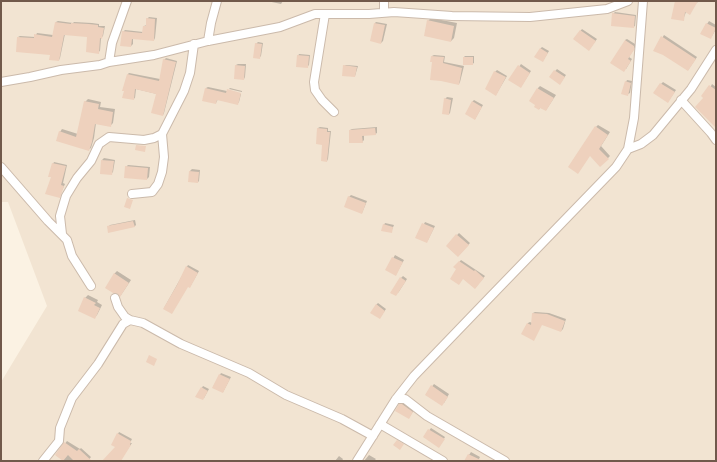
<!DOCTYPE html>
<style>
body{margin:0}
#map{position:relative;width:717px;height:462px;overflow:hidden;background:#fbf2e3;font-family:Helvetica,sans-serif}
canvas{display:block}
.frame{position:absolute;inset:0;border:2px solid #71594b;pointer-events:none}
</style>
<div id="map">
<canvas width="717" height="462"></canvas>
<div class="frame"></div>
</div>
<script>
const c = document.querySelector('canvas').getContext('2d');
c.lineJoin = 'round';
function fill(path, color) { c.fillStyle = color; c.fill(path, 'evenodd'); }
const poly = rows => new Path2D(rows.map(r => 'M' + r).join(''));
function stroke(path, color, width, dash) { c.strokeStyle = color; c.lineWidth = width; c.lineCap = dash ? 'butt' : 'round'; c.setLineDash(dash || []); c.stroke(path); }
fill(poly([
 [1,1,716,1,716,461,1,461,1,382,47,306,8,202,1,202]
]), '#f2e4d2');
fill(poly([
 [267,1,283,1,281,4],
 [683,1,699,1,686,12,683,20],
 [615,12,636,15,635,26,633,27,613,14],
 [149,17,157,18,155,38,154,40,133,38,133,44,131,46,123,32,125,30,143,32,144,26,147,25,147,19],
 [431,18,457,23,454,38,451,41,428,21],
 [58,21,73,23,74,22,92,23,99,24,99,26,105,26,103,36,101,38,100,51,98,52,88,36,65,34,60,58,59,60,51,54,18,37,20,36,35,37,37,33,53,35,56,22],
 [709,21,716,25,716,29,712,36,701,33],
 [376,22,387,24,383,41,381,43,375,23],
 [582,29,597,39,590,48,574,39],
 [664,35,697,57,688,70,663,54,655,50],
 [627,39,635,44,635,47,629,57,632,59,626,69,625,40],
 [258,42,263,43,261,56,259,58,256,44],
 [542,47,549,51,544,59,540,49],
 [299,54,310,55,309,65,307,67,298,56],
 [434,55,445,56,444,62,464,66,460,82,459,84,433,61,432,56],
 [465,56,474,56,474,63,472,64,464,57],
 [166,58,177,61,164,113,163,115,157,94,136,89,135,98,133,99,128,74,129,73,160,79,164,60],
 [238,64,246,64,245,77,244,79,236,65],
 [521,64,531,71,522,85,510,80],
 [346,65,358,66,355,76,344,66],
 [557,69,566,75,561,82,550,77],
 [497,70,507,76,497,93,495,72],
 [627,80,632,81,630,93,628,94,626,82],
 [663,82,676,90,669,100,661,84],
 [712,84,716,87,716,127,696,107,705,98],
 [540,86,556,95,546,110,541,107,539,109,538,88],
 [208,87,241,94,239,102,237,104,218,99,216,103,206,88],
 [230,88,242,91,242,92,229,89],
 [447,97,453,98,450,113,449,114,445,99],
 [88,99,101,102,100,107,115,109,113,123,110,126,96,123,94,138,91,148,88,150,60,132,62,129,78,134,85,102],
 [474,100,483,105,475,119,472,102],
 [598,125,610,132,601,146,610,156,600,166,596,127],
 [320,127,328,128,328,131,331,131,328,159,327,161,318,128],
 [377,127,377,133,375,134,364,135,364,140,362,142,350,130,352,129],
 [104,158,115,160,113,172,111,174,102,160],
 [54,162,67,165,63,183,65,184,59,197,52,177,53,164],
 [128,165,150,167,149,177,147,179,126,167],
 [192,169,200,170,199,181,198,182,189,181,190,171],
 [351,195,367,201,362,213,349,197],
 [135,220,136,225,134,227,108,227,110,225],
 [425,222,435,226,428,240,417,238],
 [385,223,394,225,391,232,384,225],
 [459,233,470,243,458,256,447,246],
 [395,255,404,260,396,274,387,270],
 [461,260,485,276,475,288,463,278,455,267],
 [188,265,199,271,191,285,188,286,164,308],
 [117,271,131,280,121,295,114,274],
 [403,276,407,279,398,293,401,278],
 [88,295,98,300,97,302,102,305,97,315,94,318,85,298],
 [378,303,386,309,381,316,376,305],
 [535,312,549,313,566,319,563,329,561,331,542,324,523,333,528,323,530,322,532,323,533,313],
 [221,373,231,377,223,392,213,387],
 [434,384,449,394,444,403,426,394],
 [203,386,209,389,204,398,197,396],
 [402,403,404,403,414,410,410,416,400,405],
 [431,428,445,437,440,445,424,437],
 [119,432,132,439,130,443,132,443,119,461,104,461,117,447,118,434],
 [67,441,80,449,81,448,91,457,88,461,65,461,56,455],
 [471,452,480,457,478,461,465,461],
 [369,455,376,459,374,461,364,461],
 [339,456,343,459,342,461,335,461]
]), '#0003');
fill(poly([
 [675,1,698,1,690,15,685,12,684,21,671,19],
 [612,13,635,16,634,28,611,26],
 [146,18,155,19,154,41,132,39,131,47,120,46,122,31,142,33,143,26,146,26],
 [427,20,454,26,451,42,424,36],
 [55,22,71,24,71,23,89,24,98,25,98,27,104,28,102,39,100,38,99,54,86,52,87,37,64,35,59,61,49,60,50,55,16,52,17,37,34,38,34,34,52,37],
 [374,23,385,25,381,44,370,41],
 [706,23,716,28,711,39,700,34],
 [580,30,596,41,589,51,573,39],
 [661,36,696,59,688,71,663,55,653,51],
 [625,40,634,46,634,50,628,59,631,61,624,72,610,63],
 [255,43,262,44,260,59,253,58],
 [540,48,548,53,543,62,534,57],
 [297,55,309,56,308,68,296,67],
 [431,56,444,57,443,63,462,68,459,85,441,81,430,80,432,62,430,62],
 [463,57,473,57,473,65,463,65],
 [163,59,176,62,163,116,151,113,156,94,135,89,134,100,122,98,124,91,122,91,127,74,159,81],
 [235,65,245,66,244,80,234,79],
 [343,65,357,67,355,77,342,76],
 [518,65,530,73,521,88,508,80],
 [554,70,565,77,560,85,549,77],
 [494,71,506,77,496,96,485,89],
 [625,81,631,83,628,96,621,94],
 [660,83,675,92,668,103,653,93],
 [709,85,716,90,716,128,695,107,703,98,701,96],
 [205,88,226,93,227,89,241,93,238,105,217,100,216,104,202,101],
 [537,88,554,98,546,111,540,108,539,110,534,107,535,105,529,101],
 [444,98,451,100,449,115,442,114],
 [84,101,99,104,98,109,113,112,111,127,95,124,92,142,89,151,56,141,59,131,76,137],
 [472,101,482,107,475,120,465,114],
 [595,126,608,135,599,149,609,159,600,167,590,156,578,174,568,167],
 [317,128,327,129,327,132,330,132,327,162,321,161,322,145,316,144],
 [375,128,376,135,362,136,363,143,349,143,349,130],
 [136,145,146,146,145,152,135,150],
 [101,160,114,161,112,175,100,174],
 [52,163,66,166,61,185,64,186,60,198,45,194,51,177,48,177],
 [125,166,148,168,147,180,124,178],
 [189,171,199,172,198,183,188,182],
 [348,196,366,203,362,214,344,207],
 [127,198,133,200,130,209,124,207],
 [133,221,135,227,108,233,107,226],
 [422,223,434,228,427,243,415,238],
 [383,224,393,227,392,233,381,231],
 [456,234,469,245,458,257,446,246],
 [392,257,403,262,396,276,385,270],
 [459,261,474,271,475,270,484,278,475,289,463,279,459,285,450,279,456,269,453,267],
 [186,266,198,273,190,288,188,287,172,314,163,309,177,285],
 [114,273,129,283,120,297,118,294,113,293,105,288],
 [400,277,406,281,396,296,390,293],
 [84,297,96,303,94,305,100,308,95,319,78,311],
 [376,304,385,311,380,319,370,313],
 [532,313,547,314,565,321,561,332,542,325,534,341,521,334,527,323,531,325],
 [149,355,157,359,154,366,146,362],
 [219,374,230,379,223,393,212,388],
 [431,385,448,397,442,406,425,395],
 [201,387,208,391,203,400,195,397],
 [399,404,402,404,413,412,409,419,395,411],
 [428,429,445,439,439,448,423,437],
 [117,433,131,441,130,445,131,445,121,461,102,461,115,447,111,445],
 [397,440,404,444,400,450,393,445],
 [64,442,77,451,79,449,92,461,74,461,68,455,63,461,55,455],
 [468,454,483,461,464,461]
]), '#eed1bd');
const street = poly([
 [384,12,384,1],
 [325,14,314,82,315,90,322,100,334,112],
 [208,41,211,23,217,1],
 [109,62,112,43,127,1],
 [1,82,30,77,61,70,100,65,109,62,154,55,208,41,280,27,315,14,369,14,394,12,452,16,530,17,607,9,628,1],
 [681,100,711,133,716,140],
 [628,149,641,144,653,135,691,89,716,50],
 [1,167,48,221,67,240,72,256,91,286],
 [132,194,152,192,158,184,162,172,164,157,162,134],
 [62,234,60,216,66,196,77,178,91,161,99,144,109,137,144,140,154,138,162,134,184,91,190,73,194,44],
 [115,298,118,307,125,317,130,320,143,323,181,344,249,373,286,395,342,419,373,436],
 [396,399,405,399,427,416,505,461],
 [380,424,443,461],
 [43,461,59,441,60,428,72,398,98,364,123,324,130,320],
 [357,461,396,399,414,376,492,295,616,167,628,149,634,118,643,1]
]);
stroke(street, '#cbbaab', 10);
stroke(street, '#fff', 8);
</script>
